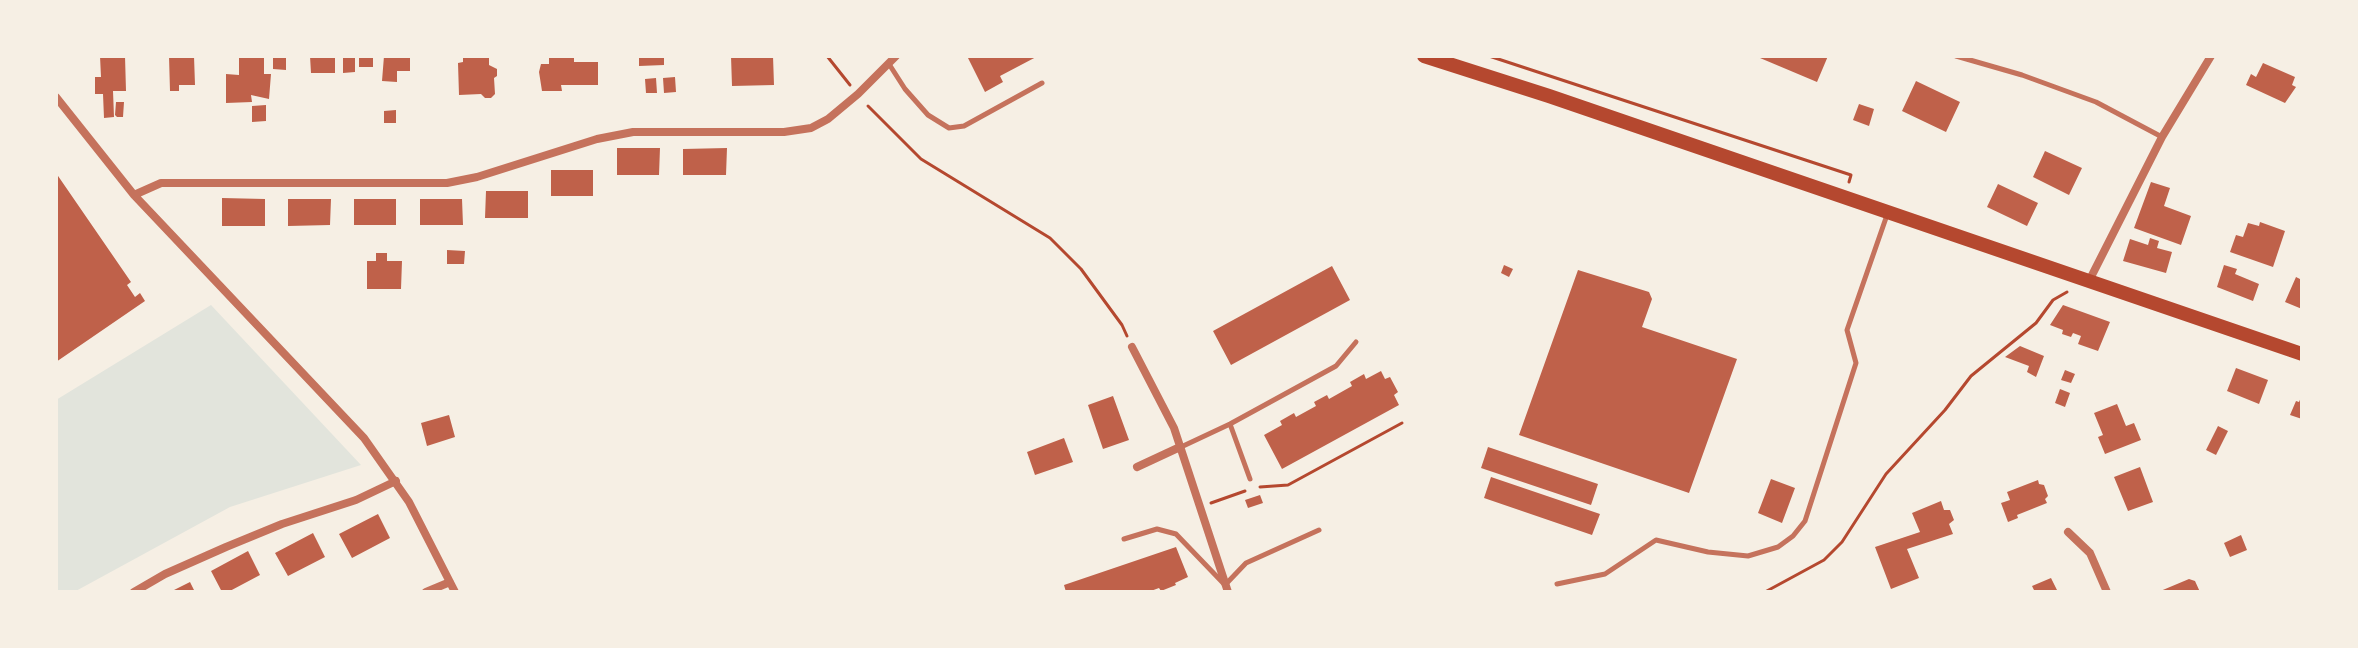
<!DOCTYPE html>
<style>
body{margin:0}
#map{position:relative;width:2358px;height:648px;overflow:hidden;background:#f6efe4;font-family:"Nunito Sans",sans-serif}
canvas{display:block}
.frame{position:absolute;inset:0;border:58px solid #f6efe4;pointer-events:none}
</style>
<div id="map">
<canvas width="2358" height="648"></canvas>
<div class="frame"></div>
</div>
<script>
const c = document.querySelector('canvas').getContext('2d');
c.lineJoin = 'round';
function fill(path, color) { c.fillStyle = color; c.fill(path, 'evenodd'); }
const poly = rows => new Path2D(rows.map(r => 'M' + r).join(''));
function stroke(path, color, width, dash) { c.strokeStyle = color; c.lineWidth = width; c.lineCap = dash ? 'butt' : 'round'; c.setLineDash(dash || []); c.stroke(path); }
fill(poly([
 [211,305,361,465,230,507,74,592,56,592,56,400]
]), '#e2e4dc');
fill(poly([
 [100,56,125,56,126,91,113,91,114,117,104,118,103,94,95,94,95,77,101,77],
 [169,56,194,56,195,85,179,85,179,91,170,91],
 [239,56,264,56,264,74,271,74,269,99,251,95,252,102,226,103,226,74,239,75],
 [273,56,286,56,286,70,273,69],
 [310,56,335,56,335,73,311,73],
 [343,56,355,56,355,72,343,73],
 [359,56,373,56,373,67,359,67],
 [384,56,410,56,410,71,397,71,397,82,382,81],
 [463,56,489,56,489,65,497,69,497,76,494,78,495,94,491,98,485,98,481,94,459,95,458,63,463,62],
 [549,56,574,56,574,62,598,62,598,85,561,85,562,91,542,91,539,72,541,64,549,64],
 [639,56,664,56,664,65,639,66],
 [731,56,773,56,774,85,732,86],
 [967,56,1038,56,1000,76,1003,82,985,92],
 [1761,56,1828,56,1817,82,1760,58],
 [2263,63,2295,77,2292,85,2296,87,2285,103,2246,85,2251,74,2256,77],
 [675,77,676,92,664,93,663,78],
 [656,78,657,93,646,93,645,79],
 [1916,81,1960,102,1946,132,1902,111],
 [116,102,124,102,123,117,117,117,115,115],
 [1859,104,1874,109,1869,126,1853,120],
 [266,105,266,121,252,122,252,106],
 [396,110,396,123,384,123,384,111],
 [617,148,660,148,659,175,617,175],
 [727,148,726,175,683,175,683,149],
 [2045,151,2082,168,2069,195,2033,177],
 [551,170,593,170,593,196,551,196],
 [56,173,131,282,127,285,135,297,140,293,145,301,56,362],
 [2151,182,2170,188,2164,206,2191,216,2181,245,2134,228],
 [1998,184,2038,203,2027,226,1987,207],
 [486,191,528,191,528,218,485,218],
 [222,198,265,199,265,226,222,226],
 [288,199,331,199,330,225,288,226],
 [354,199,396,199,396,225,354,225],
 [420,199,462,199,463,225,420,225],
 [2260,222,2285,231,2273,267,2230,252,2236,235,2243,237,2248,223,2259,226],
 [2150,238,2159,241,2157,248,2172,252,2166,273,2123,261,2130,239,2148,245],
 [447,250,465,251,464,264,447,264],
 [376,253,387,253,387,261,402,261,401,289,367,289,367,261,376,261],
 [1504,265,1513,269,1509,277,1501,273],
 [2224,265,2237,269,2235,274,2259,284,2253,301,2217,287],
 [1332,266,1350,300,1231,365,1213,331],
 [1578,270,1649,292,1652,299,1642,327,1737,359,1689,493,1519,435],
 [2296,277,2302,280,2302,309,2285,302],
 [2063,305,2110,322,2098,351,2078,344,2081,336,2073,333,2071,337,2062,334,2063,330,2050,325],
 [2020,346,2044,356,2036,377,2027,372,2029,366,2005,357],
 [2236,368,2268,380,2259,404,2227,391],
 [2065,370,2075,374,2071,383,2061,380],
 [1381,371,1385,379,1390,377,1398,392,1394,395,1399,405,1282,469,1264,435,1282,425,1280,421,1294,413,1296,417,1316,406,1314,402,1327,395,1329,399,1352,386,1350,382,1364,374,1366,379],
 [2060,389,2070,393,2065,407,2055,403],
 [2302,395,2302,419,2290,415,2296,401,2299,402],
 [1113,396,1129,440,1103,449,1088,405],
 [2117,404,2126,426,2134,423,2141,440,2105,454,2098,437,2103,435,2094,413],
 [449,415,455,437,427,446,421,423],
 [2218,426,2228,431,2216,455,2206,450],
 [1064,438,1073,462,1035,475,1027,452],
 [1488,447,1598,484,1591,505,1481,468],
 [2140,467,2153,502,2128,511,2114,477],
 [1491,477,1600,514,1592,535,1484,498],
 [1771,479,1795,488,1782,523,1758,513],
 [2038,480,2039,484,2044,485,2048,496,2045,499,2047,503,2017,515,2018,518,2008,522,2001,503,2010,500,2007,492],
 [1260,495,1263,503,1248,508,1245,500],
 [1941,501,1944,510,1950,510,1954,520,1949,524,1953,534,1907,549,1919,578,1891,589,1875,547,1920,532,1912,513],
 [378,514,390,538,352,558,339,534],
 [313,533,325,557,288,576,275,553],
 [2241,535,2247,550,2230,557,2224,543],
 [1176,547,1188,577,1175,583,1176,585,1161,591,1159,588,1148,592,1066,592,1064,585],
 [248,551,260,575,228,592,222,592,211,571],
 [2051,578,2058,592,2035,592,2032,586],
 [2189,579,2195,581,2200,592,2158,592],
 [190,582,195,592,170,592]
]), '#bf614a');
stroke(poly([
 [827,56,850,85],
 [1489,56,1851,175,1849,182],
 [868,106,921,159,1050,238,1081,269,1122,325,1127,336],
 [1260,487,1288,485,1402,423],
 [1211,503,1245,491],
 [1765,592,1824,560,1842,542,1886,474,1945,410,1971,376,2036,323,2053,300,2067,292]
]), '#b5482f', 3);
stroke(poly([
 [1956,56,2022,75,2096,102,2162,137],
 [889,64,905,89,928,115,949,128,964,126,1042,83],
 [1230,424,1250,479],
 [1181,447,1230,424,1336,366,1356,342],
 [1124,539,1157,529,1176,534,1225,585,1246,563,1319,530],
 [1557,584,1605,574,1656,540,1708,552,1748,556,1778,547,1793,536,1805,521,1856,363,1847,330,1887,215]
]), '#c5725c', 5);
stroke(poly([
 [56,97,134,195,364,438,409,502,455,592],
 [134,195,161,183,447,183,477,177,597,139,633,132,784,132,811,128,828,119,858,94,896,56],
 [2089,281,2162,137,2211,56],
 [1132,347,1174,428,1228,592],
 [1137,467,1180,447],
 [2068,532,2090,553,2107,592],
 [134,592,165,574,226,547,282,524,356,500,396,481],
 [426,592,450,582]
]), '#c5725c', 8);
stroke(poly([
 [1424,56,1549,96,2302,354]
]), '#b5482f', 14);
</script>
